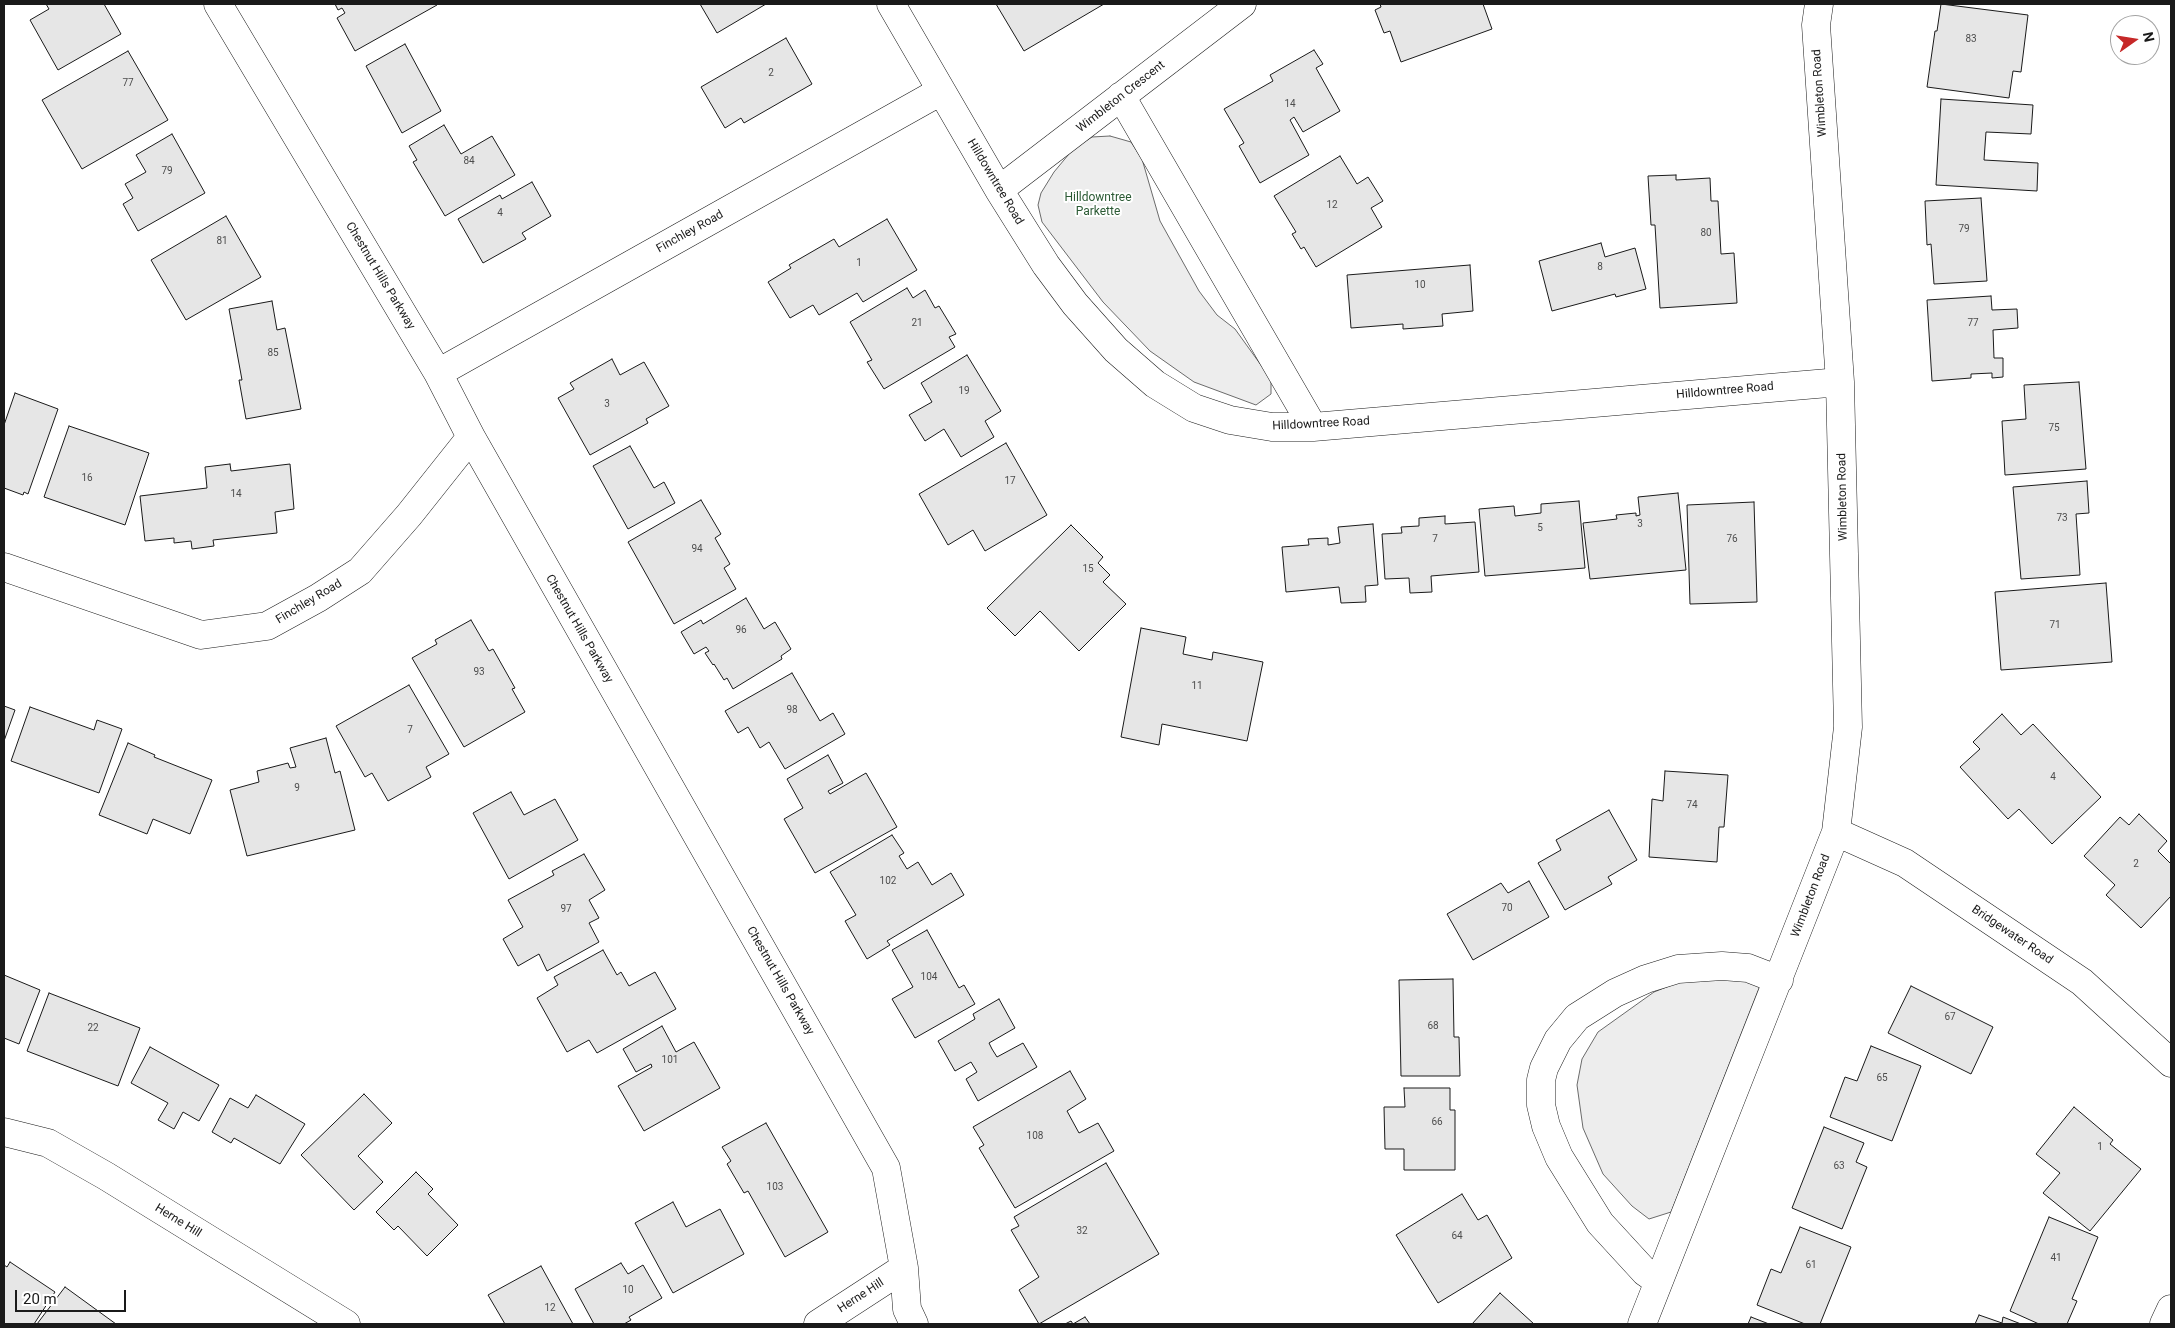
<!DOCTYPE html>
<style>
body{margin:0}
#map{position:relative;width:2175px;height:1328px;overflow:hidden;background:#fff;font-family:Roboto,sans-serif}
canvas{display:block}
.frame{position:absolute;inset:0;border:5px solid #1a1a1a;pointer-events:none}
.north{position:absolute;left:2110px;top:15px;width:50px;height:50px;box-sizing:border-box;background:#fff;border:1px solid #a3a3a3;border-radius:50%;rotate:77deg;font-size:14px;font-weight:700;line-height:20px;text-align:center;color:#1a1a1a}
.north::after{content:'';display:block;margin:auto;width:18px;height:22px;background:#c62828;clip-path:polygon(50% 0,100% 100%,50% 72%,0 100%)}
.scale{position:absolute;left:15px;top:1290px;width:111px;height:22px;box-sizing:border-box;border:2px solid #1a1a1a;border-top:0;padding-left:6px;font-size:15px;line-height:18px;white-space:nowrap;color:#1a1a1a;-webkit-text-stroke:4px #fff;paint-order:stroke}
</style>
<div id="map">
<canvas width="2175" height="1328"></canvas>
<div class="frame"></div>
<div class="north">N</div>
<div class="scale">20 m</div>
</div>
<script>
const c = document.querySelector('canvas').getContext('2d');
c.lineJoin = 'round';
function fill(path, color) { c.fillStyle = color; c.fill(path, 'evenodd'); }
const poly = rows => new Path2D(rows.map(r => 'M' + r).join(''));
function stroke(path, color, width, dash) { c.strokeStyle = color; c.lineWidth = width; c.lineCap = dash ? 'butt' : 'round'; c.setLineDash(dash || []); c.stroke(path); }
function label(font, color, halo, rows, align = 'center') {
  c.font = font + ' Roboto,sans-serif'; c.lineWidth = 4; c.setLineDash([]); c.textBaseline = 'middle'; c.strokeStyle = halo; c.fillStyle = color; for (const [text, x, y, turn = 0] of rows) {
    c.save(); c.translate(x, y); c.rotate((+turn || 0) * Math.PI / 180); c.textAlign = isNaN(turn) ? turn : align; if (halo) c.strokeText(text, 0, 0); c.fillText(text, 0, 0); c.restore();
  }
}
const built = poly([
 [1110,136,1131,142,1142,159,1160,221,1199,291,1217,315,1235,329,1271,379,1271,394,1256,405,1194,382,1150,351,1103,302,1042,222,1038,205,1041,193,1054,172,1074,148,1092,137,1110,136],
 [1732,972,1761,983,1671,1212,1649,1219,1632,1206,1603,1174,1583,1128,1577,1085,1582,1059,1598,1032,1654,992,1689,978,1732,972]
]);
fill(built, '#ededed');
stroke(built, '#6a6a6a', 1);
const building = poly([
 [46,4,104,4,121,34,58,70,30,20,49,9,46,4],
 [335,4,437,4,437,5,355,51,337,18,345,13,342,8,338,10,335,4],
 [700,4,766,4,717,33,700,4],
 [996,4,1104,4,1024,51,996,4],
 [1380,4,1483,4,1492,29,1401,62,1390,31,1384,33,1375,10,1381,7,1380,4],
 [1941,4,2028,15,2021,72,2013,71,2009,98,1927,87,1935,31,1937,31,1941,4],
 [786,38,812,84,744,123,741,118,725,128,701,87,786,38],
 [405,44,441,111,402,133,366,66,405,44],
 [1314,50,1323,64,1316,68,1340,111,1303,132,1294,117,1290,120,1309,155,1260,183,1239,146,1244,143,1224,109,1273,81,1270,75,1314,50],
 [128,51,168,120,82,169,42,100,128,51],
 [1941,99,2033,105,2031,134,1986,132,1984,160,2038,163,2037,191,1936,185,1941,99],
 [444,125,461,154,492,136,515,175,445,216,413,162,417,160,409,146,444,125],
 [172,134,205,193,138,231,123,204,133,198,125,184,146,172,136,155,172,134],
 [1340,156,1357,184,1368,177,1383,201,1371,208,1382,227,1316,267,1304,247,1301,249,1292,234,1296,232,1274,196,1340,156],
 [1676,175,1676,180,1710,178,1711,201,1718,201,1721,254,1734,253,1737,303,1660,308,1655,225,1651,225,1648,176,1676,175],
 [532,182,551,216,522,233,526,239,483,263,458,219,500,195,502,199,532,182],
 [1981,198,1987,281,1934,284,1931,244,1927,245,1925,201,1981,198],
 [226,216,261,277,186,320,151,260,226,216],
 [887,219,917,270,863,302,857,293,819,315,813,305,790,318,768,282,791,268,789,265,834,239,839,247,887,219],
 [1601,243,1605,257,1635,248,1646,289,1616,297,1615,294,1552,311,1539,261,1601,243],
 [1470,265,1473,311,1442,314,1443,326,1403,329,1403,324,1351,328,1347,275,1470,265],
 [907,288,913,298,925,290,935,308,939,306,956,334,949,337,955,347,884,389,867,362,872,360,850,322,907,288],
 [1991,296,1992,310,2017,309,2018,328,1993,330,1994,358,2003,358,2003,377,1992,378,1992,373,1971,374,1971,378,1932,381,1927,300,1991,296],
 [272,301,277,330,285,328,301,409,246,419,239,380,242,380,229,309,272,301],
 [967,355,1001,411,985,421,994,437,961,457,944,429,925,441,909,415,932,402,921,383,967,355],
 [612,359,620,375,644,362,669,406,646,419,648,423,590,455,558,398,574,389,570,383,612,359],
 [2079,382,2086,469,2005,475,2002,421,2026,419,2024,385,2079,382],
 [15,393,58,409,28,494,24,492,23,495,4,488,4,425,15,393],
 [69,426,149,453,125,525,44,497,69,426],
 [1006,443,1047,515,985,551,973,530,948,545,919,494,1006,443],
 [630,446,654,488,664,482,675,503,628,529,593,466,630,446],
 [230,464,231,471,290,464,294,509,275,512,277,533,213,540,214,546,192,549,191,541,174,543,174,538,145,541,140,496,207,488,205,467,230,464],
 [2087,481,2089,513,2076,514,2080,575,2021,579,2013,487,2087,481],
 [1678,493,1686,570,1590,579,1583,523,1617,519,1616,515,1636,513,1636,516,1640,515,1638,497,1678,493],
 [701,500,721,534,715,538,730,564,724,568,736,589,674,624,628,542,701,500],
 [1579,501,1585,568,1485,576,1479,509,1514,506,1515,516,1541,513,1541,504,1579,501],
 [1754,502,1757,602,1690,604,1687,505,1754,502],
 [1445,516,1445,524,1475,522,1479,572,1431,576,1432,592,1410,593,1409,578,1385,579,1382,534,1402,533,1401,527,1419,526,1419,518,1445,516],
 [1373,524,1378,585,1365,586,1366,602,1341,603,1339,587,1286,592,1282,547,1309,545,1308,539,1328,538,1328,545,1340,543,1338,527,1373,524],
 [1071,525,1103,557,1098,563,1110,575,1103,582,1126,604,1079,651,1040,611,1015,636,987,608,1071,525],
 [2106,583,2112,662,2001,670,1995,592,2106,583],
 [746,598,764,629,775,622,791,649,781,656,782,659,733,689,727,678,724,680,714,664,713,665,705,653,709,651,706,647,694,654,681,632,701,620,703,624,746,598],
 [471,620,489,651,493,649,515,688,512,689,525,712,464,747,412,658,437,644,435,640,471,620],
 [1141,628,1186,637,1183,654,1212,660,1213,652,1263,662,1247,741,1162,724,1159,745,1121,737,1141,628],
 [792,673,820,721,833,713,845,734,785,769,769,742,760,748,748,727,738,733,725,711,792,673],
 [409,685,449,754,426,767,431,777,388,801,372,773,365,777,336,726,409,685],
 [4,706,15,710,4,741,4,706],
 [30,707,94,730,97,720,122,729,99,793,11,761,30,707],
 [2002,714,2021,735,2033,724,2101,797,2052,844,2019,809,2008,819,1960,767,1980,749,1973,742,2002,714],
 [326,738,335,773,340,771,355,830,247,856,230,790,259,782,257,771,288,763,290,768,296,767,290,748,326,738],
 [128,743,155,755,154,757,212,780,190,834,153,819,147,834,99,815,128,743],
 [828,755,843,783,828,791,830,794,866,773,897,827,815,873,784,819,803,808,787,779,828,755],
 [1665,771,1728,775,1724,827,1719,827,1717,862,1649,857,1652,799,1663,801,1665,771],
 [511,792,524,815,555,799,578,840,509,879,473,813,511,792],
 [1609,810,1637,860,1608,877,1612,884,1565,910,1538,863,1561,850,1556,840,1609,810],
 [2139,814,2167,841,2158,851,2171,864,2171,896,2141,928,2106,895,2115,885,2084,856,2120,817,2129,825,2139,814],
 [892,835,904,853,899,856,907,869,918,862,932,885,951,873,964,895,887,941,890,945,867,959,845,921,856,915,830,872,892,835],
 [584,854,605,890,589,900,599,918,589,923,599,942,547,971,539,954,518,966,503,939,523,927,508,900,554,875,552,871,584,854],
 [1529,881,1549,917,1473,960,1447,914,1501,883,1508,893,1529,881],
 [927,930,959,988,964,985,975,1004,915,1038,892,999,913,987,892,950,927,930],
 [603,950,617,975,621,972,629,986,655,972,676,1009,597,1053,589,1040,567,1052,537,998,558,985,554,977,603,950],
 [4,975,40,990,19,1044,4,1038,4,975],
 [1453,979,1454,1037,1459,1037,1460,1076,1401,1076,1399,980,1453,979],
 [1911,986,1993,1027,1971,1074,1888,1033,1911,986],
 [49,993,140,1028,118,1086,27,1051,49,993],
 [999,999,1015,1028,989,1043,992,1049,997,1057,1023,1043,1037,1067,978,1101,966,1079,977,1072,971,1062,955,1071,938,1041,975,1019,973,1014,999,999],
 [662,1026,676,1052,694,1042,720,1088,644,1131,618,1086,652,1067,651,1064,636,1072,623,1049,662,1026],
 [1871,1046,1921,1066,1892,1141,1830,1117,1845,1077,1857,1081,1871,1046],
 [150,1047,219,1085,199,1121,183,1112,174,1129,158,1120,168,1103,131,1083,150,1047],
 [1070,1071,1086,1099,1067,1111,1079,1133,1098,1123,1114,1151,1015,1208,979,1148,984,1145,973,1127,1070,1071],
 [1404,1088,1450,1088,1450,1110,1455,1110,1455,1170,1404,1170,1404,1149,1385,1149,1384,1107,1405,1107,1404,1088],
 [364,1094,392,1123,358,1156,383,1182,354,1210,301,1155,364,1094],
 [256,1095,305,1124,280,1164,234,1138,231,1143,212,1132,230,1098,248,1108,256,1095],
 [2074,1107,2113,1140,2110,1144,2141,1169,2090,1231,2043,1193,2060,1173,2036,1154,2074,1107],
 [766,1123,828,1232,785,1257,748,1191,744,1193,727,1164,731,1161,722,1147,766,1123],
 [1824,1127,1864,1143,1856,1162,1867,1167,1842,1229,1792,1208,1824,1127],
 [1106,1163,1159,1254,1039,1324,1019,1290,1039,1277,1011,1230,1019,1226,1014,1217,1106,1163],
 [416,1172,433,1189,428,1194,458,1225,427,1256,398,1226,394,1230,376,1212,416,1172],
 [1462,1194,1478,1220,1487,1215,1512,1258,1438,1303,1396,1235,1462,1194],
 [673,1202,686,1227,720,1209,744,1254,673,1293,635,1223,673,1202],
 [2049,1217,2098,1237,2072,1299,2077,1301,2067,1324,2039,1324,2010,1311,2049,1217],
 [1800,1227,1851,1247,1820,1324,1805,1324,1757,1305,1771,1269,1781,1273,1800,1227],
 [10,1262,55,1292,34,1324,4,1324,4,1265,7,1267,10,1262],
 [621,1263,628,1274,643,1265,662,1298,629,1317,631,1320,624,1324,594,1324,575,1289,621,1263],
 [541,1266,573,1324,505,1324,488,1295,541,1266],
 [65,1287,116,1324,37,1324,65,1287],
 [1500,1293,1534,1324,1472,1324,1500,1293],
 [1979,1315,2002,1323,2003,1317,2021,1324,1975,1324,1979,1315],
 [1085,1317,1090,1324,1065,1324,1071,1321,1073,1324,1085,1317],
 [1751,1317,1769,1324,1748,1324,1751,1317]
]);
fill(building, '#e6e6e6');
stroke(building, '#1a1a1a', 1);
const minor = poly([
 [218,4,438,373,471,437,886,1168,904,1268,907,1309,914,1324],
 [891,4,999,190,1046,265,1075,304,1116,350,1155,384,1194,408,1230,420,1272,427,1313,427,1840,382],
 [1121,96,1313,427],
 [999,190,1242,4],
 [438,373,941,91],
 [4,567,201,635,267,626,318,598,360,571,409,515,471,437],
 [1836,832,1905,863,2082,982,2171,1063],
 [4,1132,48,1143,106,1176,346,1324],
 [1658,1281,1645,1272,1600,1223,1559,1157,1546,1126,1541,1105,1541,1080,1544,1068,1558,1040,1577,1017,1615,993,1646,979,1678,969,1722,966,1748,968,1779,980],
 [818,1324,904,1268],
 [1642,1324,1836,832,1848,727,1840,382,1816,25,1819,4],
 [2164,1324,2171,1309]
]);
stroke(minor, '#1a1a1a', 29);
stroke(minor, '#fff', 28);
label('10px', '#4d4d4d', null, [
 ["83",1971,39],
 ["2",771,73],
 ["77",128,83],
 ["14",1290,104],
 ["84",469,161],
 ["79",167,171],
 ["12",1332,205],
 ["4",500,213],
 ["79",1964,229],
 ["80",1706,233],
 ["81",222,241],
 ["1",859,263],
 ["8",1600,267],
 ["10",1420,285],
 ["21",917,323],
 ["77",1973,323],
 ["85",273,353],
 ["19",964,391],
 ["3",607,404],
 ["75",2054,428],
 ["16",87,478],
 ["17",1010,481],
 ["14",236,494],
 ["73",2062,518],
 ["3",1640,524],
 ["5",1540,528],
 ["7",1435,539],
 ["76",1732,539],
 ["94",697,549],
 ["15",1088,569],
 ["71",2055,625],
 ["96",741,630],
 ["93",479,672],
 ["11",1197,686],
 ["98",792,710],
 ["7",410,730],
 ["4",2053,777],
 ["9",297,788],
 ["74",1692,805],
 ["2",2136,864],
 ["102",888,881],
 ["70",1507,908],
 ["97",566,909],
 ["104",929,977],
 ["67",1950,1017],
 ["68",1433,1026],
 ["22",93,1028],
 ["101",670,1060],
 ["65",1882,1078],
 ["66",1437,1122],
 ["108",1035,1136],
 ["1",2100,1147],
 ["63",1839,1166],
 ["103",775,1187],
 ["32",1082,1231],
 ["64",1457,1236],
 ["41",2056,1258],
 ["61",1811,1265],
 ["10",628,1290],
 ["12",550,1308]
]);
label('12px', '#1a1a1a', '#fff', [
 ["Wimbleton Road",1820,93,-94],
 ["Wimbleton Crescent",1121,97,-38],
 ["Hilldowntree Road",995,182,59],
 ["Finchley Road",690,232,-29],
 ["Chestnut Hills Parkway",380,276,59],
 ["Hilldowntree Road",1725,391,-5],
 ["Hilldowntree Road",1321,424,-3],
 ["Wimbleton Road",1843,497,-91],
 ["Finchley Road",309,602,-31],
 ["Chestnut Hills Parkway",579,629,60],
 ["Wimbleton Road",1811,896,-69],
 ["Bridgewater Road",2012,935,34],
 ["Chestnut Hills Parkway",780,981,60],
 ["Herne Hill",178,1221,32],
 ["Herne Hill",861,1296,-33]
]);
label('12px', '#2b5a34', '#fff', [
 ["Hilldowntree",1098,198],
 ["Parkette",1098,212]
]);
</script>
